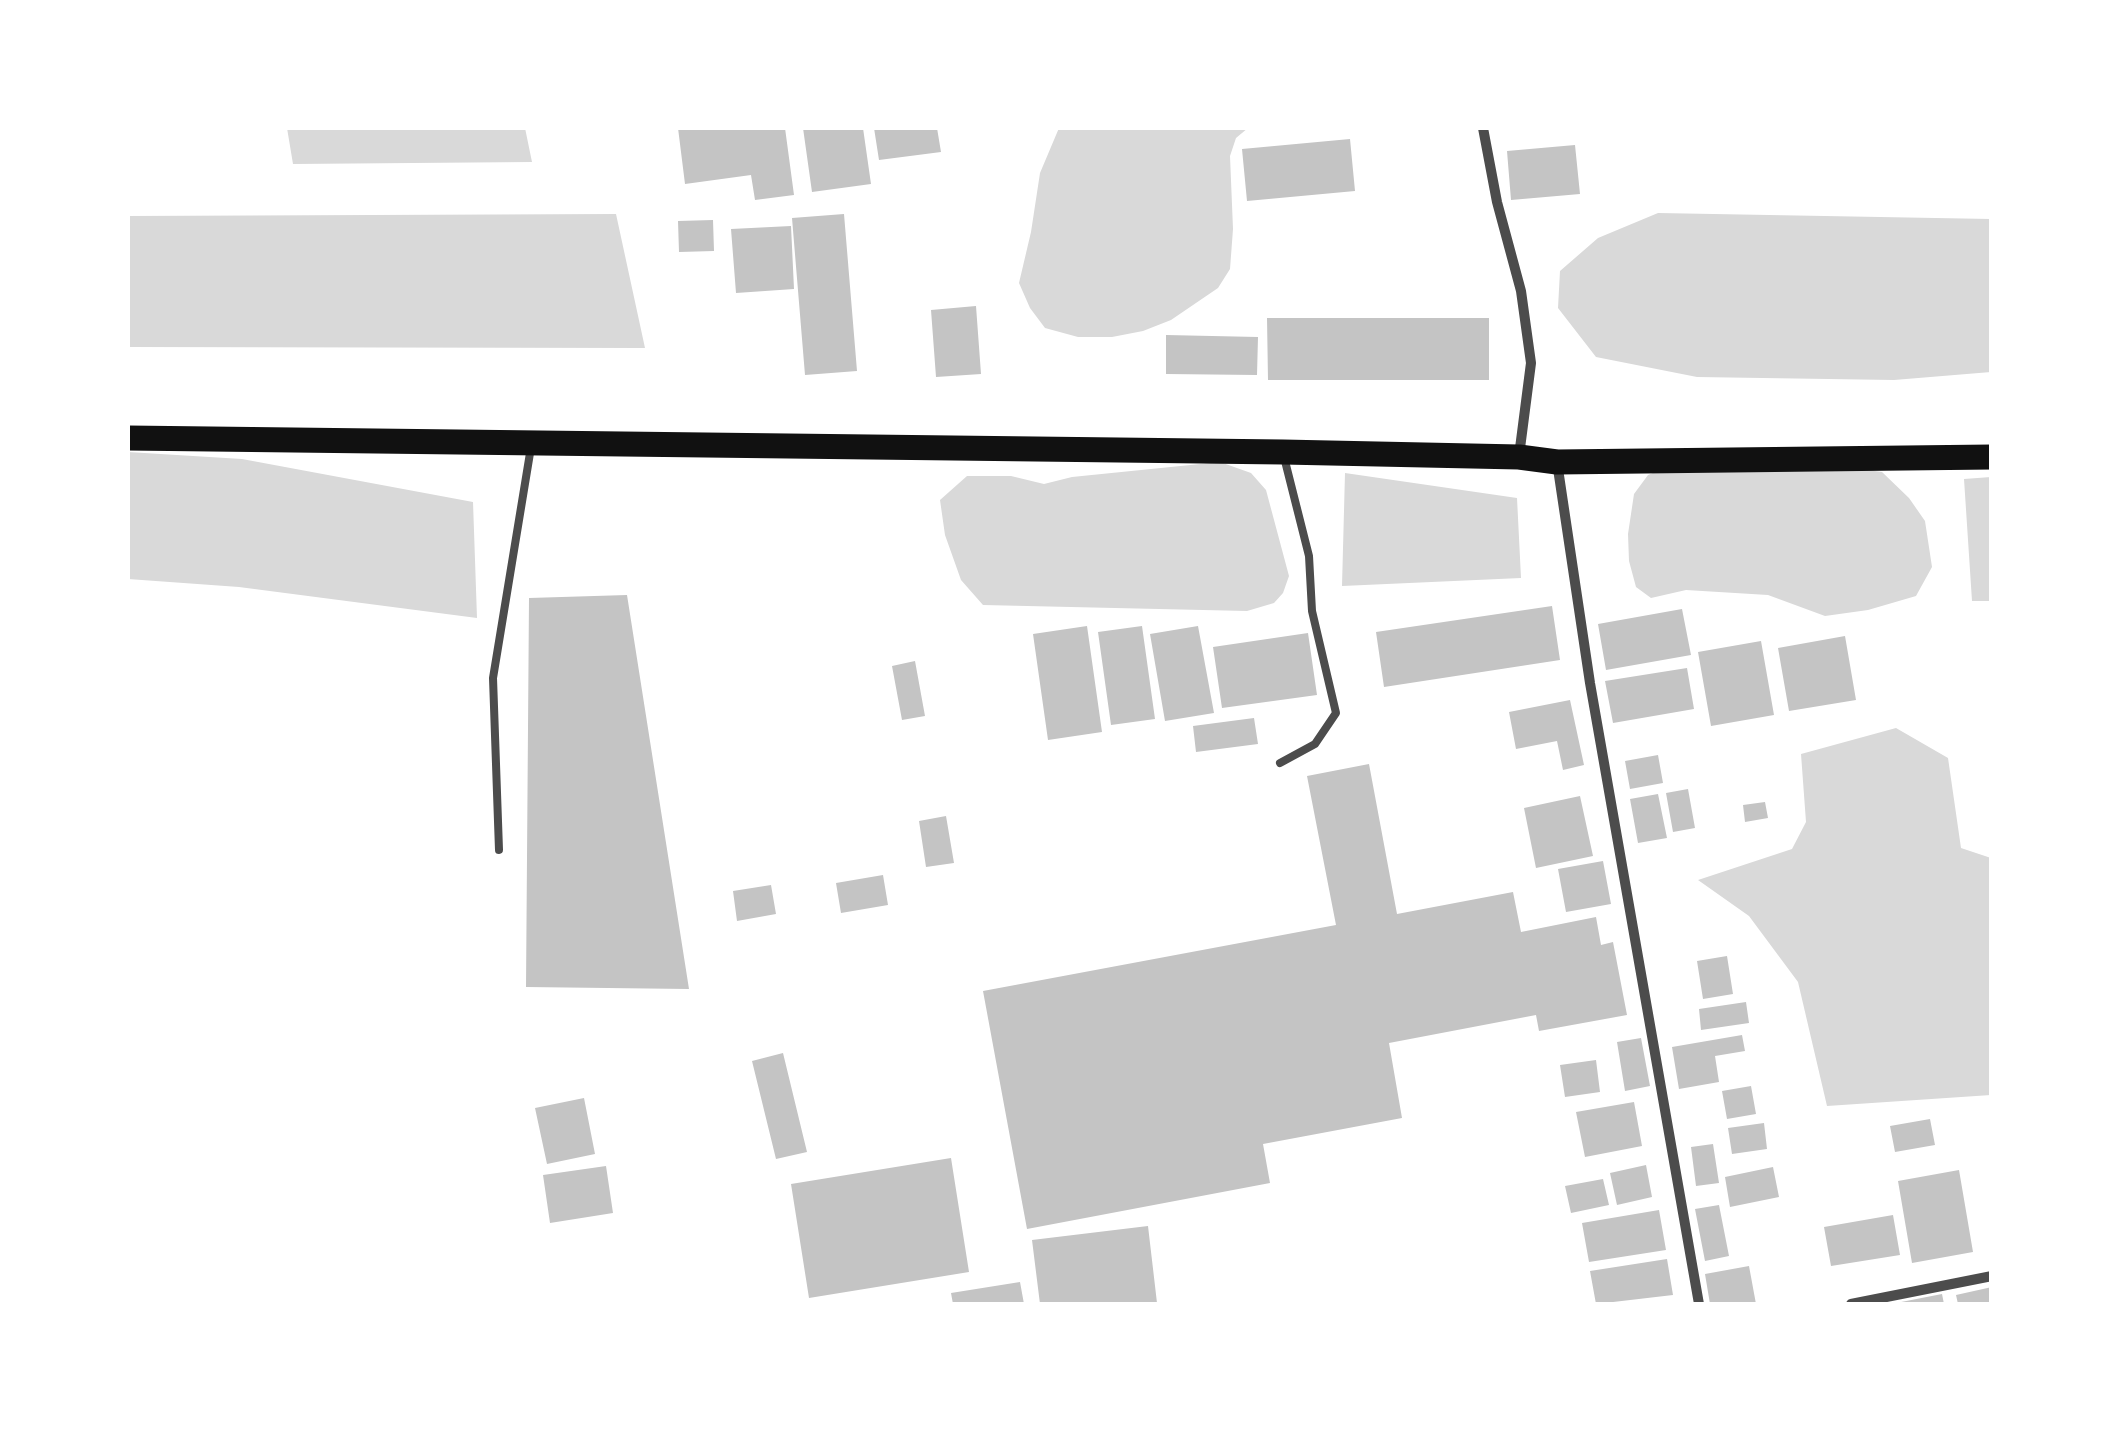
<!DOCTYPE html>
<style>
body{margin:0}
#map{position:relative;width:2119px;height:1432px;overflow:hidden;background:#fff;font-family:Quicksand,sans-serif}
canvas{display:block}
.frame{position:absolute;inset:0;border:130px solid #fff;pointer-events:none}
</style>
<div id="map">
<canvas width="2119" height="1432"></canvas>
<div class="frame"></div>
</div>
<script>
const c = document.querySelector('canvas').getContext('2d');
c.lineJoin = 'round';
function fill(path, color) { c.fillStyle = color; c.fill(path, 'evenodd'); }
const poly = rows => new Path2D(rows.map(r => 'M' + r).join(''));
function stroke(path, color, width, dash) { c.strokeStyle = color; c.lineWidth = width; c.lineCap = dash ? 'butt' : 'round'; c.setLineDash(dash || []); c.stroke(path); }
fill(poly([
 [287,128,525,128,532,162,293,164],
 [1059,128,1248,128,1236,138,1230,156,1233,229,1230,269,1218,288,1171,320,1143,331,1112,337,1078,337,1045,328,1030,308,1019,283,1031,232,1040,173],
 [1658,213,1991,219,1991,372,1894,380,1697,377,1596,357,1558,308,1560,271,1598,238],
 [616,214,645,348,128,347,128,216],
 [128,452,242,459,473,502,477,618,239,587,128,579],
 [1804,461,1882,472,1909,498,1925,521,1932,567,1916,596,1868,610,1825,616,1768,595,1686,590,1651,598,1636,587,1629,561,1628,534,1634,494,1648,475,1670,466],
 [1220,462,1251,473,1266,490,1289,576,1283,593,1274,603,1247,611,983,605,961,580,945,535,940,500,967,476,1011,476,1044,484,1072,477],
 [1345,473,1517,498,1521,578,1342,586],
 [1991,477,1991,601,1972,601,1964,479],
 [1896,728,1948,758,1961,848,1991,858,1991,1095,1827,1106,1798,982,1749,916,1698,880,1792,849,1806,822,1801,754]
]), '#d9d9d9');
fill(poly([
 [678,128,785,128,794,195,755,200,751,175,685,184],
 [803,128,863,128,871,184,812,192],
 [874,128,937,128,941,152,879,160],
 [1350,139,1355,191,1247,201,1242,149],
 [1575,145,1580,194,1511,200,1507,151],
 [844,214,857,371,805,375,792,218],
 [713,220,714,251,679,252,678,221],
 [791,226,794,289,736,293,731,229],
 [976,306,981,374,936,377,931,310],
 [1267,318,1489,318,1489,380,1268,380],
 [1166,335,1258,337,1257,375,1166,374],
 [627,595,689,989,526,987,529,598],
 [1552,606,1560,660,1384,687,1376,632],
 [1682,609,1691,655,1606,670,1598,624],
 [1087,626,1102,732,1048,740,1033,634],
 [1142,626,1155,719,1111,725,1098,632],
 [1198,626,1214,713,1165,721,1150,634],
 [1308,633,1317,695,1222,708,1213,647],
 [1845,636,1856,700,1789,711,1778,648],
 [1761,641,1774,715,1711,726,1698,652],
 [915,661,925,716,902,720,892,666],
 [1687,668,1694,709,1613,723,1605,681],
 [1570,700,1584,765,1563,770,1557,741,1516,749,1509,712],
 [1254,718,1258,744,1196,752,1193,726],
 [1658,755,1663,783,1630,789,1625,761],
 [1369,764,1397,914,1513,892,1521,932,1596,917,1601,945,1613,942,1627,1015,1539,1031,1536,1015,1389,1043,1402,1118,1263,1144,1270,1183,1027,1229,983,991,1336,925,1307,776],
 [1688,789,1695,828,1673,832,1666,793],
 [1658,794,1667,838,1638,843,1630,799],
 [1580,796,1593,856,1536,868,1524,808],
 [1765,802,1768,818,1745,822,1743,805],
 [946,816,954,863,926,867,919,821],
 [1603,861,1611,904,1566,912,1558,869],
 [883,875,888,905,841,913,836,883],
 [771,885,776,914,737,921,733,891],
 [1727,956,1733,994,1703,999,1697,961],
 [1746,1002,1749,1023,1701,1030,1699,1009],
 [1742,1035,1745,1051,1715,1056,1719,1082,1679,1089,1672,1047],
 [1641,1038,1650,1086,1625,1091,1617,1042],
 [783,1053,807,1152,776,1159,752,1061],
 [1596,1060,1600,1092,1565,1097,1560,1065],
 [1751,1086,1756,1114,1727,1119,1722,1091],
 [584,1098,595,1154,547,1164,535,1108],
 [1634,1102,1642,1146,1585,1157,1576,1112],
 [1930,1119,1935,1145,1895,1152,1890,1126],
 [1764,1123,1767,1149,1732,1154,1728,1128],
 [1713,1144,1719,1183,1696,1186,1691,1147],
 [951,1158,969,1272,809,1298,791,1184],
 [1646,1165,1652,1197,1617,1205,1610,1173],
 [606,1166,613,1213,550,1223,543,1175],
 [1773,1167,1779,1197,1730,1207,1725,1177],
 [1959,1170,1973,1252,1912,1263,1898,1181],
 [1603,1179,1609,1205,1571,1213,1565,1186],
 [1719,1205,1729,1256,1705,1261,1695,1209],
 [1659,1210,1666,1250,1589,1262,1582,1223],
 [1893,1215,1900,1255,1831,1266,1824,1227],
 [1148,1226,1157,1303,1040,1304,1032,1240],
 [1667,1259,1673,1295,1596,1304,1590,1271],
 [1749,1266,1756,1304,1710,1304,1705,1274],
 [1020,1282,1024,1304,953,1304,951,1293],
 [1992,1287,1992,1304,1958,1304,1956,1295],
 [1942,1294,1944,1304,1896,1304,1896,1303]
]), '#c4c4c4');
stroke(poly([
 [1280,763,1315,744,1336,713,1312,611,1309,556,1284,457],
 [499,850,493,678,531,447]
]), '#4c4c4c', 8);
stroke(poly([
 [1483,128,1497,202,1521,291,1531,363,1519,456],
 [1557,462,1590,683,1699,1304],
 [1851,1304,1992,1276]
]), '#4c4c4c', 10);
stroke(poly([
 [128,438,1283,452,1519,457,1557,462,1992,457]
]), '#111', 25);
</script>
